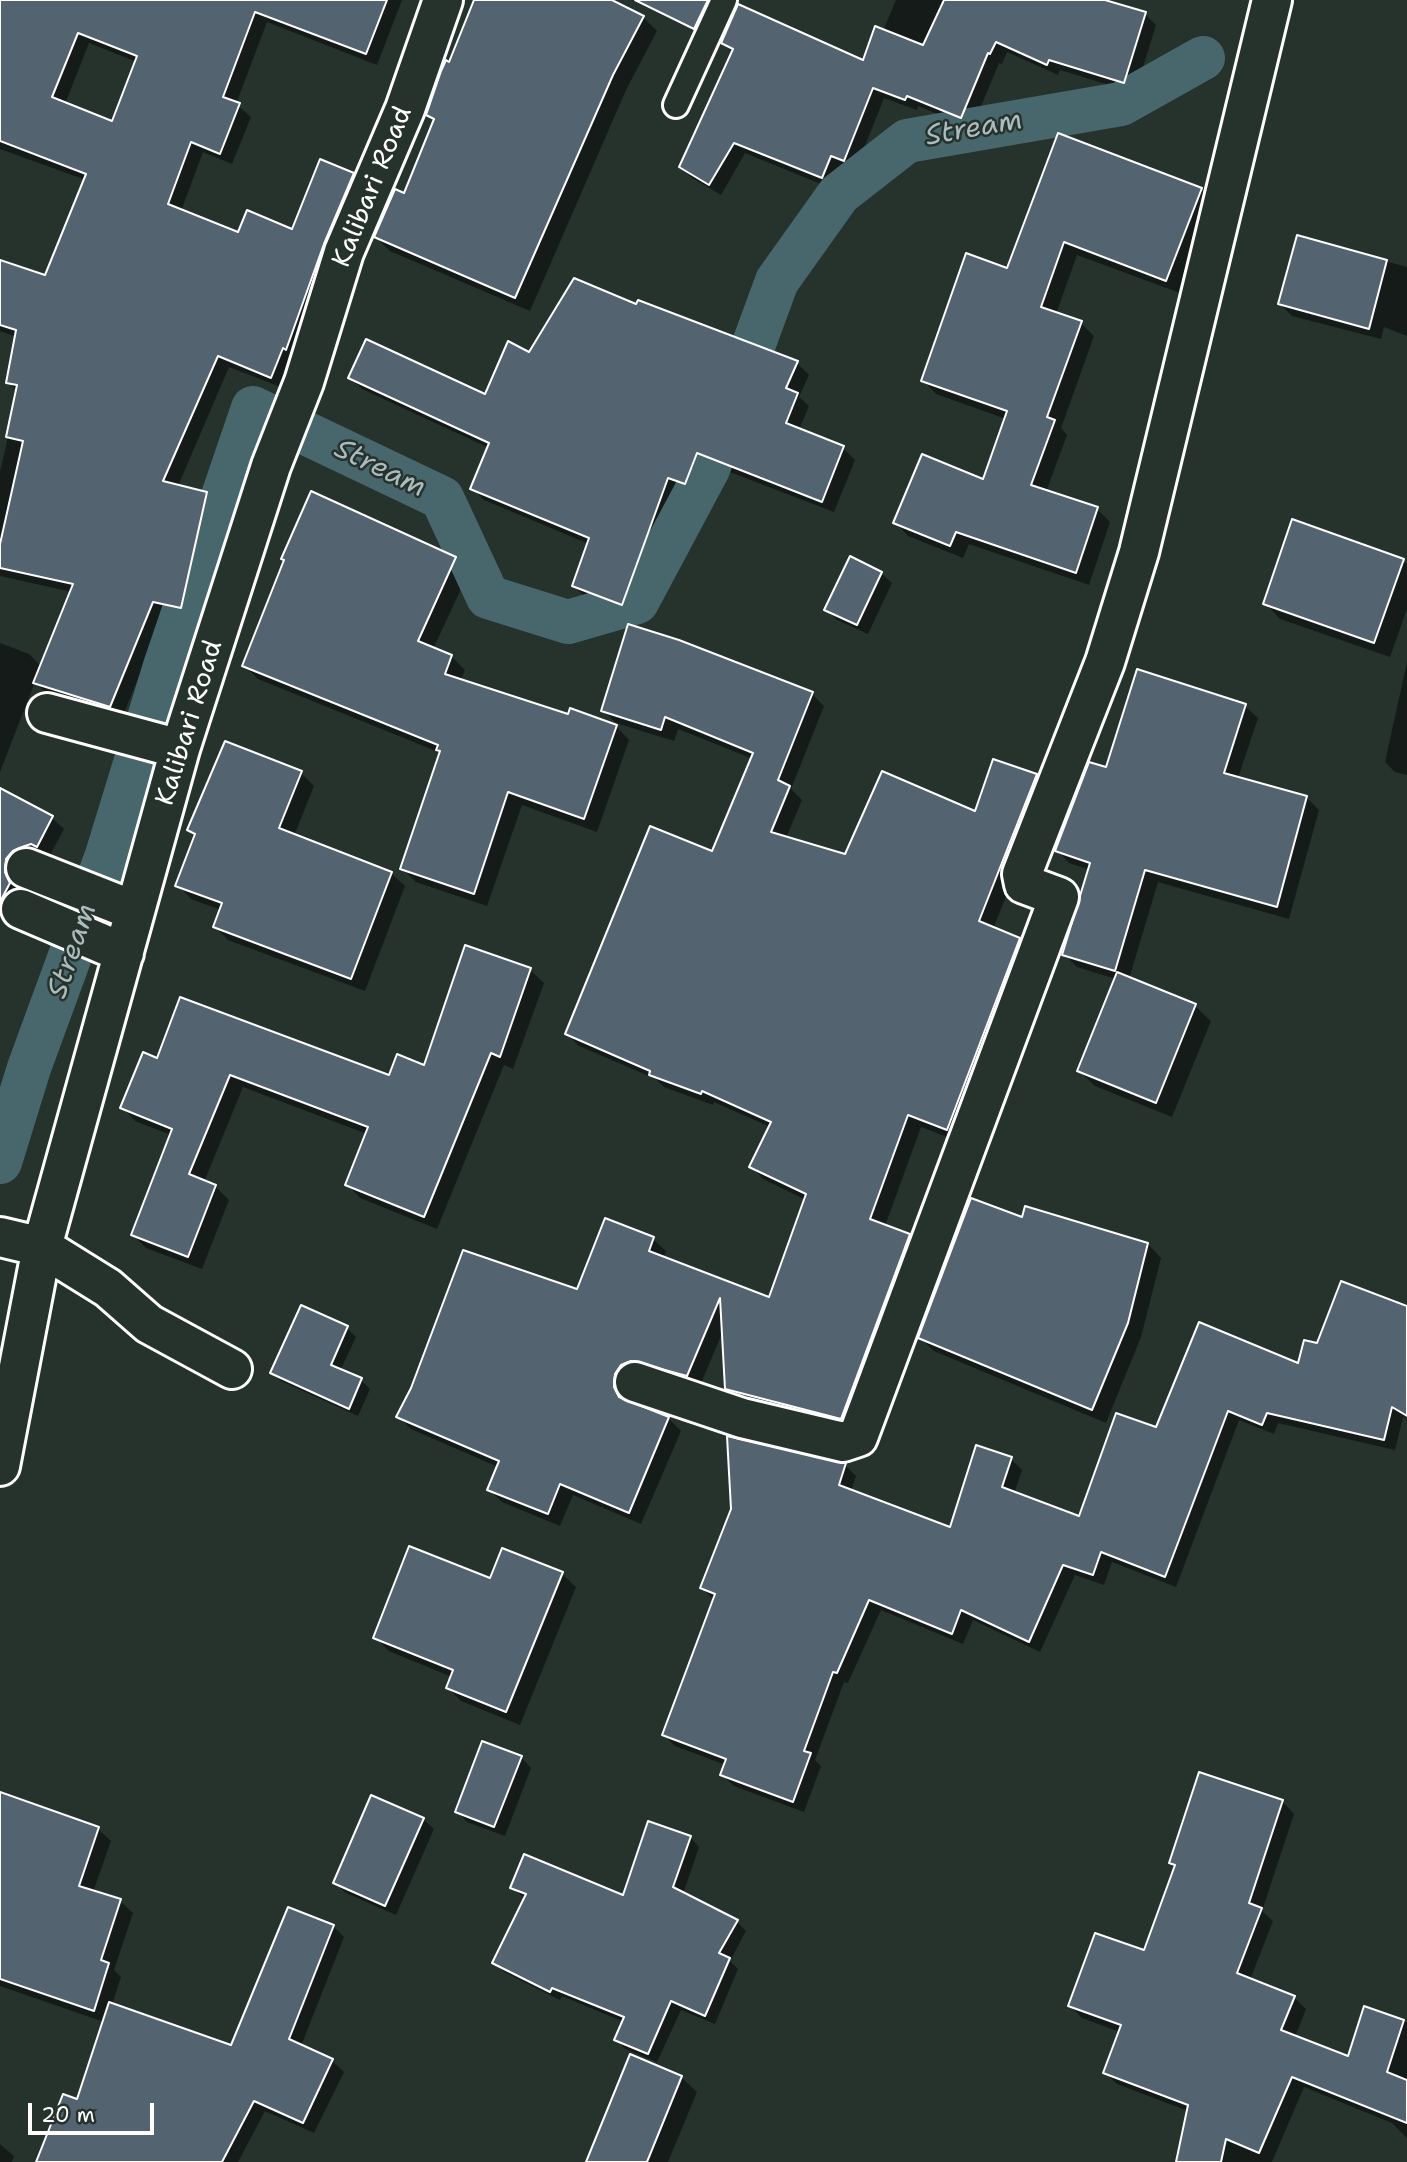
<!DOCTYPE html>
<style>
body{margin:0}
#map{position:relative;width:1407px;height:2162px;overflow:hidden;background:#26332d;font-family:"Shantell Sans",sans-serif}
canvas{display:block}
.scale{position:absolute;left:28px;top:2103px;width:126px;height:32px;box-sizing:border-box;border:4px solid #fff;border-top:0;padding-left:9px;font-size:21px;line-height:24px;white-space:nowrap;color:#fff;-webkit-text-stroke:5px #26332d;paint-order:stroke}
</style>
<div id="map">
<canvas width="1407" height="2162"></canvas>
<div class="scale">20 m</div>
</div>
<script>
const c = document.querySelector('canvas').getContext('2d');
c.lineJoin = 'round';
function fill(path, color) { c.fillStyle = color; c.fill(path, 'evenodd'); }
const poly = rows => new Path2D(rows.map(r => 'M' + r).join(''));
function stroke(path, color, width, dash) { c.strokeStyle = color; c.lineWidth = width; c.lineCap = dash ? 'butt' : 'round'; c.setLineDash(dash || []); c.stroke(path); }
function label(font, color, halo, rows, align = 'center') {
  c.font = font + ' "Shantell Sans",sans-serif'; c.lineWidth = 5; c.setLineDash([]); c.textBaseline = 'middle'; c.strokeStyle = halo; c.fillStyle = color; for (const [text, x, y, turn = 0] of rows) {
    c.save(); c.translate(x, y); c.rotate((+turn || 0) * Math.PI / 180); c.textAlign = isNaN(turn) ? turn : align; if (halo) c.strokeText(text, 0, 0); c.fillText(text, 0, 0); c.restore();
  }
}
fill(poly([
 [0,0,402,0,377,65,267,22,236,104,251,117,232,164,203,152,181,211,239,234,293,231,353,174,365,186,283,388,229,367,178,486,206,493,218,505,193,619,165,612,122,718,47,694,35,682,0,772,0,643,29,654,42,667,72,592,0,576,0,472,18,392,8,382,17,337,0,331,0,272,46,278,86,180,0,149],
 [89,43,137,62,113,123,65,104],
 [475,0,608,0,643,17,657,31,626,90,530,311,390,251,376,237,405,195,435,122,428,115],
 [633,0,702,0,711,7,699,33],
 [896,0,1099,0,1145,14,1156,25,1135,93,1060,70,1058,75,1007,52,1002,64,999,63,972,128,918,106,917,110,884,98,855,171,842,166,833,189,745,153,721,195,692,178,681,167,733,53,723,42,864,63,883,31],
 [1059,136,1201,190,1214,203,1180,293,1077,255,1056,314,1081,323,1094,336,1061,428,1067,435,1046,492,1097,509,1110,522,1089,585,969,544,963,558,908,536,895,522,984,481,1006,419,936,394,923,380,1008,270],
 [1298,237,1407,267,1407,336,1384,327,1381,339,1292,316,1280,304],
 [637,307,797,363,809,375,799,397,809,406,799,430,843,448,855,460,834,512,709,464,697,495,680,489,634,615,586,598,574,586,589,544,484,500,472,488,489,448,362,389,350,378,486,396,530,354],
 [455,558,469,572,433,649,451,656,465,670,460,681,569,716,616,726,629,740,597,832,522,805,487,906,416,882,402,868,441,753,258,679,244,666],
 [1403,561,1407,564,1407,609,1390,657,1280,619,1265,603],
 [881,573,892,583,868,634,837,620,826,609],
 [1407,662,1407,775,1395,772,1385,762],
 [812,694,824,706,791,789,802,800,786,838,846,856,976,813,994,761,1037,776,1049,789,993,929,1019,939,1032,952,960,1142,921,1127,885,1226,909,1235,922,1248,854,1431,739,1401,726,1388,723,1331,699,1388,626,1387,626,1401,668,1418,681,1431,641,1524,573,1495,560,1526,502,1502,489,1490,498,1467,411,1429,399,1417,653,1239,666,1251,663,1259,770,1299,806,1200,763,1179,751,1166,770,1127,714,1102,713,1105,664,1087,656,1079,579,1046,567,1034,713,853,753,759,678,729,674,741,616,723,603,710],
 [1245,706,1258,718,1238,778,1306,797,1319,810,1289,919,1158,882,1129,979,1195,1006,1211,1021,1172,1117,1095,1086,1079,1071,1116,979,1077,967,1064,954,1090,870,1069,863,1057,850,1107,769],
 [301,773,314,786,294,836,391,873,405,886,365,991,228,940,215,927,221,910,191,899,178,885,196,836,189,830],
 [0,790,52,818,64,829,49,857,17,871,15,885,21,895,16,904,0,895],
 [530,970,544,983,513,1069,504,1065,437,1229,360,1198,347,1184,367,1134,243,1087,204,1182,215,1186,229,1200,202,1269,146,1248,133,1235,171,1135,135,1121,122,1107,158,1060,390,1077,425,1068],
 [1023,1220,1148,1244,1161,1258,1141,1337,1106,1423,934,1351,920,1338],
 [1407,1321,1407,1419,1403,1417,1395,1450,1278,1423,1274,1434,1239,1420,1176,1587,1112,1562,1104,1585,1075,1575,1040,1652,973,1620,963,1644,881,1610,848,1683,844,1682,815,1760,821,1766,804,1812,734,1786,722,1775,726,1765,675,1746,664,1735,713,1599,702,1588,845,1465,856,1476,851,1491,951,1529,1011,1459,1022,1470,1014,1494,1080,1518,1157,1429,1300,1365,1318,1345],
 [347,1328,356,1337,340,1371,361,1380,370,1389,358,1416,281,1381,272,1372],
 [562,1574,576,1587,520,1725,461,1701,448,1688,452,1677,389,1651,375,1637,491,1580],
 [521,1757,531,1768,505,1836,467,1822,457,1811],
 [1201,1774,1283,1802,1294,1814,1262,1911,1273,1921,1250,1980,1294,1997,1306,2009,1295,2037,1349,2059,1365,2009,1407,2022,1407,2138,1392,2123,1304,2087,1272,2162,1178,2162,1188,2111,1117,2084,1105,2072,1120,2032,1082,2018,1070,2006,1145,1952,1176,1868,1171,1863],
 [0,1793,98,1829,111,1841,93,1892,120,1901,133,1913,114,1970,121,1977,112,2005,232,2047,333,1926,344,1937,301,2046,332,2061,344,2072,314,2133,265,2111,238,2162,38,2162,78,2102,104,2022,0,1986],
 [423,1819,434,1829,396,1915,346,1893,335,1883],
 [690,1837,699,1847,683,1894,736,1921,746,1931,730,1961,738,1969,715,2024,681,2010,657,2062,625,2049,616,2039,624,2022,562,1996,560,2000,504,1972,494,1963,525,1899,512,1887,624,1897],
 [681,2077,697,2092,668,2162,587,2162],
 [0,2144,14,2156,12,2162,0,2162]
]), '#0007');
stroke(poly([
 [0,1162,29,1068,107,855,166,663,253,408,442,498,488,597,568,622,637,602,708,469,777,281,839,194,907,141,1121,104,1203,58]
]), '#47676d', 44);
const building = poly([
 [0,0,387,0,366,54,255,12,223,97,240,103,220,154,191,142,168,204,238,232,247,210,292,229,320,159,354,173,324,244,286,350,283,348,271,378,218,356,163,481,207,492,181,608,153,602,110,707,33,683,73,584,0,568,0,544,23,441,6,437,17,385,6,383,16,330,0,325,0,260,45,275,86,174,0,141,0,0],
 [78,33,137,56,112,121,52,97,78,33],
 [474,0,612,0,644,16,613,75,515,298,374,237,395,189,404,193,434,119,426,115,441,71,446,60,449,62,474,0],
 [635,0,708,0,694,29,635,0],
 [944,0,1105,0,1146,12,1124,83,1049,60,1047,65,996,42,990,54,988,53,961,118,907,96,905,100,873,88,844,161,831,156,822,178,734,143,709,185,679,167,733,49,721,43,738,4,863,60,875,26,923,45,944,0],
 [1058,133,1202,188,1166,281,1064,242,1041,307,1082,321,1047,417,1055,420,1031,485,1098,507,1076,573,956,532,950,546,893,523,922,454,983,479,1007,411,921,381,966,253,1007,268,1058,133],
 [1297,235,1387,260,1369,329,1278,304,1297,235],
 [574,278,636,304,638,300,798,361,786,388,798,393,786,423,844,446,822,502,697,453,685,484,668,478,622,605,572,586,589,538,470,489,489,443,348,378,366,339,485,394,508,341,529,352,574,278],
 [311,491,456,557,418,641,452,655,445,674,568,714,570,708,617,725,584,819,508,792,474,894,400,869,440,751,436,750,438,745,242,666,284,560,281,559,311,491],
 [1292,519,1404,559,1374,643,1263,604,1292,519],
 [850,556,882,572,857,625,824,610,850,556],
 [628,624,679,640,813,692,778,780,790,786,771,832,845,854,882,771,975,811,993,759,1037,774,979,921,1020,938,947,1130,908,1115,870,1219,910,1234,841,1419,725,1389,720,1298,687,1376,631,1361,621,1365,615,1374,614,1387,619,1397,669,1417,629,1513,560,1484,548,1514,487,1490,499,1461,396,1417,411,1388,463,1250,577,1289,605,1218,654,1237,649,1251,769,1297,806,1194,749,1167,771,1122,702,1091,701,1094,649,1075,650,1071,565,1034,650,826,712,851,753,753,665,717,661,730,601,711,628,624],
 [1137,669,1246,704,1224,773,1307,796,1277,907,1145,870,1115,971,1062,955,1090,863,1055,851,1089,762,1106,767,1137,669],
 [225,741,302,771,279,828,392,872,351,979,213,927,222,903,175,886,195,834,187,830,225,741],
 [0,788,53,816,37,847,31,844,22,847,13,851,6,859,5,872,10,883,0,902,0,788],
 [465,945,531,968,500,1057,491,1053,424,1217,345,1185,368,1127,230,1075,189,1174,216,1185,188,1257,131,1235,172,1129,120,1108,143,1052,157,1058,180,997,389,1075,397,1054,424,1065,465,945],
 [1117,972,1196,1004,1156,1103,1077,1071,1117,972],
 [971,1198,1022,1217,1025,1206,1148,1243,1128,1323,1092,1410,918,1338,971,1198],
 [1341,1281,1407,1306,1407,1416,1392,1407,1384,1440,1267,1413,1262,1425,1228,1411,1165,1577,1101,1552,1093,1575,1063,1565,1029,1642,961,1610,952,1634,869,1600,837,1673,833,1672,804,1751,811,1753,793,1802,720,1775,726,1759,662,1735,715,1594,700,1588,731,1509,727,1436,846,1463,839,1485,950,1527,976,1445,1012,1457,1002,1487,1079,1516,1116,1413,1156,1427,1199,1322,1298,1363,1304,1340,1317,1343,1341,1281],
 [301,1305,348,1326,331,1365,362,1378,349,1409,270,1373,301,1305],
 [409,1546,490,1578,502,1548,563,1572,506,1712,446,1688,453,1670,373,1638,409,1546],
 [482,1741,522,1756,494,1827,455,1812,482,1741],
 [1199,1772,1283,1800,1249,1903,1262,1908,1237,1973,1295,1996,1281,2030,1348,2056,1364,2006,1404,2020,1387,2072,1407,2080,1407,2123,1292,2077,1259,2153,1226,2139,1221,2162,1176,2162,1188,2105,1103,2073,1121,2025,1068,2006,1095,1933,1144,1950,1175,1865,1169,1863,1199,1772],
 [0,1792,99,1827,79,1886,121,1899,101,1960,109,1963,94,2011,0,1979,0,1792],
 [371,1795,424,1818,385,1906,333,1883,371,1795],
 [648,1821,691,1836,673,1887,738,1920,719,1953,730,1958,705,2016,671,2001,648,2054,614,2040,624,2017,552,1988,550,1992,492,1963,526,1894,510,1888,524,1854,623,1895,648,1821],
 [288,1907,334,1925,289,2039,333,2059,303,2123,254,2101,222,2162,36,2162,63,2094,77,2099,109,2002,231,2045,288,1907],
 [630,2054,682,2076,647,2162,586,2162,630,2054]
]);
fill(building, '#546370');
stroke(building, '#fff', 2);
const lane = poly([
 [676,105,724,0]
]);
const street = poly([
 [47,713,180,749],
 [26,868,135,911],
 [21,909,124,953],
 [0,1237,42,1247,108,1288,149,1324,232,1369],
 [635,1382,742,1418,843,1442,858,1437,1059,897,1024,884,1022,874,1105,662,1139,552,1272,0],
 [0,1466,42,1247,180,749,271,466,304,382,344,252,405,109,443,0]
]);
stroke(lane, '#fff', 30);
stroke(street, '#fff', 44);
stroke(lane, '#26332d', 24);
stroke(street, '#26332d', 38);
label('26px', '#fff', '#26332d', [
 ["Kalibari Road",373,187,-68],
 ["Kalibari Road",190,723,-73]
]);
label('italic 28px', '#acbbbd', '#26332d', [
 ["Stream",974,129,-10],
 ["Stream",380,469,26],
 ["Stream",73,951,-71]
]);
</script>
